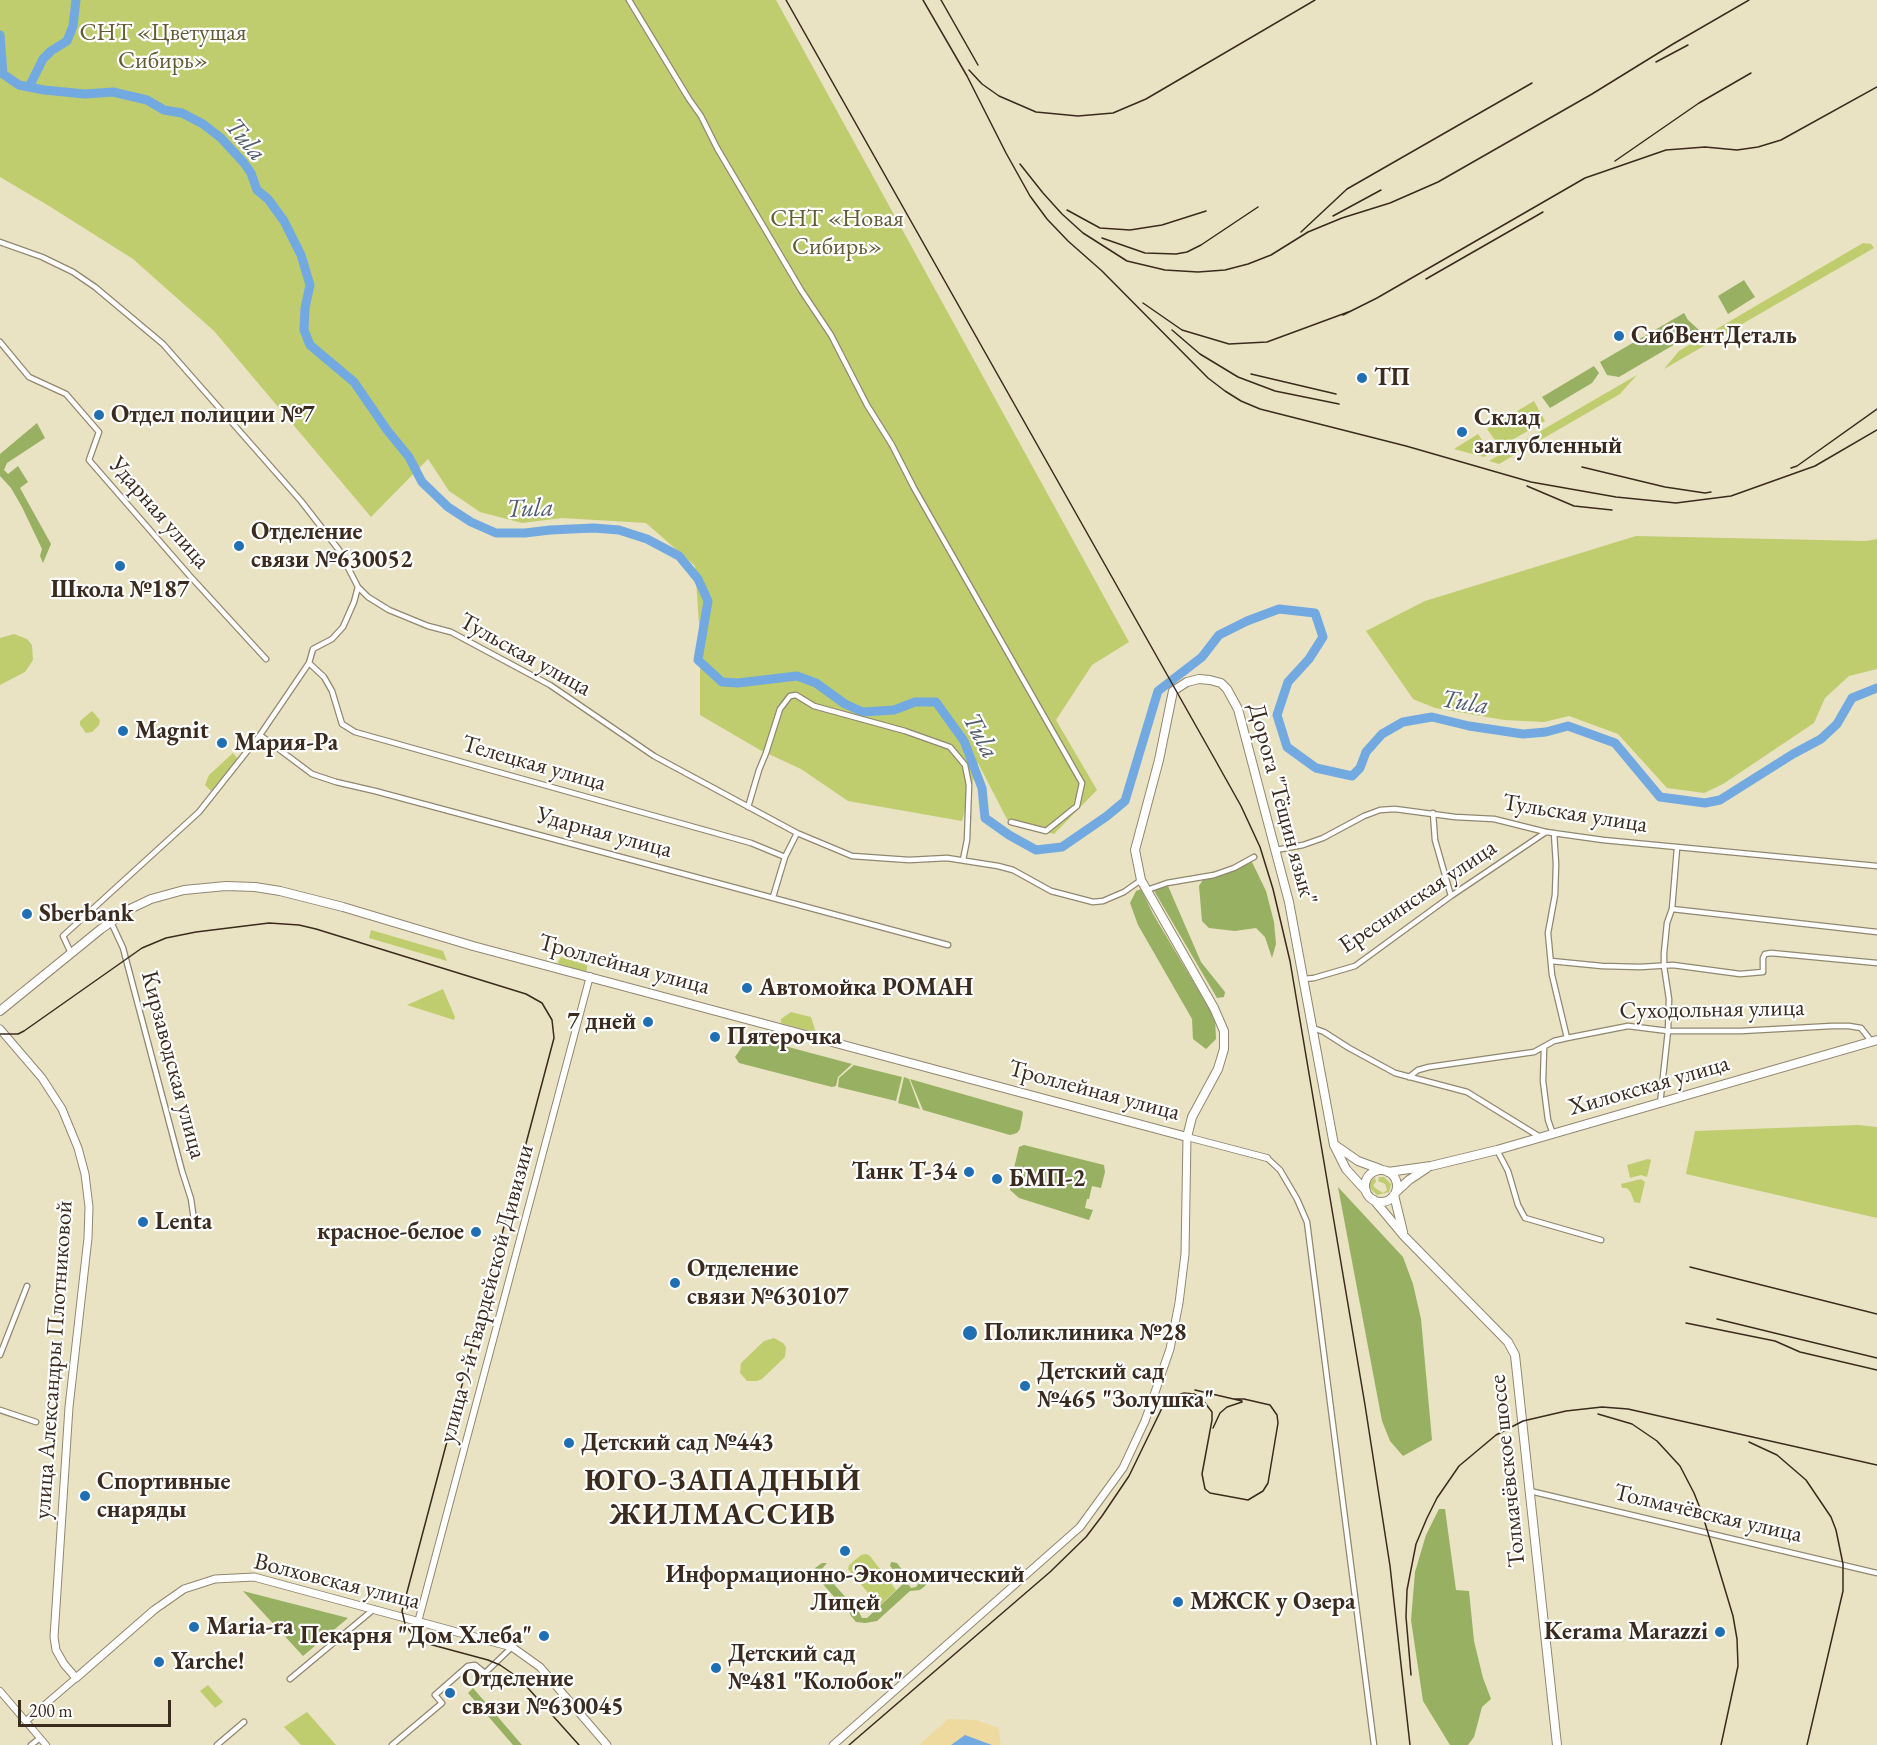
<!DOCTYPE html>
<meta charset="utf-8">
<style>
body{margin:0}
#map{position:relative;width:1877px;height:1745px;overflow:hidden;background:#e9e3c3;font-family:"EB Garamond",serif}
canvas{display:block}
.scale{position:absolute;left:18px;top:1700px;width:153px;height:27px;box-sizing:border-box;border:3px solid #3b2a1e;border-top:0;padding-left:8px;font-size:18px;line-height:21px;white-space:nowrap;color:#3b2a1e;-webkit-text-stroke:4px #fff;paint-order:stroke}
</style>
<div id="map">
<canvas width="1877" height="1745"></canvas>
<div class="scale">200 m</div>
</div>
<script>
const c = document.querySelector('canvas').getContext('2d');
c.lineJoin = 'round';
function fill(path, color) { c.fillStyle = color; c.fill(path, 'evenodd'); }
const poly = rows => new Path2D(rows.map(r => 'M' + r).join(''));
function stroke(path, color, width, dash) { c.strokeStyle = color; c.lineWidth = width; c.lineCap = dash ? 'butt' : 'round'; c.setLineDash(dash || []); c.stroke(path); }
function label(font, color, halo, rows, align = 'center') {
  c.font = font + ' "EB Garamond",serif'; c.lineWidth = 4.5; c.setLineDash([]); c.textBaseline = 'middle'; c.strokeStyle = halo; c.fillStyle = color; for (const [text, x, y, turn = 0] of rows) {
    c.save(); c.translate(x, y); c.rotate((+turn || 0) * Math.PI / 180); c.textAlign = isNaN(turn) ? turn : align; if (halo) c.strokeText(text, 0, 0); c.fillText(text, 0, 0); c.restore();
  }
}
fill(poly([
 [0,0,776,0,1129,642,1092,665,1056,720,1097,790,1054,834,1009,823,978,763,962,821,848,801,801,769,760,750,700,715,700,638,695,566,646,523,562,518,522,523,480,512,449,491,428,459,371,517,214,331,133,259,49,206,0,177],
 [1863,243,1871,244,1874,248,1664,369,1679,351],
 [1637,375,1620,394,1499,464,1489,461],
 [1534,401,1545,421,1500,447,1487,429],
 [1478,434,1491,453,1484,457,1454,449],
 [1636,536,1866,541,1877,539,1877,669,1849,676,1825,698,1814,723,1723,784,1704,793,1667,788,1618,734,1569,716,1544,722,1504,720,1435,708,1413,699,1366,631,1425,601],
 [14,634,27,639,32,645,33,660,25,672,0,685,0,638],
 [92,711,100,720,99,725,92,732,86,733,80,725,80,721],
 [233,753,238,759,211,791,205,785,209,775],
 [371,930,443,951,447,961,369,938],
 [561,957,587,965,587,970,585,972,559,964,558,962],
 [443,989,455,1017,454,1020,407,1005],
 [791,1012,811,1017,816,1033,781,1023,781,1019],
 [1858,1125,1877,1127,1877,1218,1686,1174,1695,1131],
 [1648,1159,1651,1160,1647,1177,1641,1175,1630,1178,1627,1165],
 [1375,1177,1376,1182,1373,1185,1375,1188,1383,1193,1387,1190,1385,1184,1378,1181,1379,1177,1384,1177,1391,1184,1389,1192,1377,1195,1370,1188,1370,1183],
 [1641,1179,1645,1182,1640,1203,1634,1202,1631,1193,1627,1188,1622,1188,1621,1184],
 [774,1338,783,1343,786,1347,785,1357,762,1379,757,1381,747,1381,740,1373,741,1363,764,1341],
 [866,1554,870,1556,896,1590,879,1606,848,1569,849,1565,861,1555],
 [208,1685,223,1702,215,1708,200,1691],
 [307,1712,336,1745,301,1745,284,1727]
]), '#bfcd6f');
fill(poly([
 [1744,280,1755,297,1728,314,1718,296],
 [1684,313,1688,320,1699,330,1619,377,1607,375,1600,362],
 [1594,366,1599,373,1592,383,1550,408,1542,397],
 [37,423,45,438,7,463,4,470,8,474,18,466,28,482,20,488,51,544,43,563,40,556,42,549,22,507,11,488,0,476,0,454],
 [1252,862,1266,891,1274,922,1276,944,1272,958,1265,937,1256,928,1235,931,1209,928,1202,921,1199,886,1204,878,1216,877],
 [1168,886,1201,962,1225,992,1224,997,1217,998,1153,889],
 [1141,889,1153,914,1215,1018,1216,1039,1206,1049,1193,1039,1192,1019,1138,925,1130,903,1136,891],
 [749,1038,762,1040,852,1064,838,1077,836,1086,832,1087,739,1063,735,1057,746,1041],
 [854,1065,902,1077,896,1101,838,1087,839,1078],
 [904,1077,909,1079,920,1109,898,1103],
 [910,1079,1022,1111,1023,1113,1020,1129,1017,1133,1010,1135,923,1110],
 [1024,1145,1104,1165,1105,1172,1101,1188,1092,1186,1089,1199,1087,1199,1085,1208,1093,1210,1089,1220,1019,1198,1010,1190,1010,1185,1019,1147],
 [1338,1187,1403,1257,1413,1284,1421,1319,1432,1440,1403,1456,1390,1441,1382,1421],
 [1439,1509,1445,1509,1456,1590,1469,1591,1474,1641,1483,1678,1491,1699,1482,1707,1474,1737,1468,1745,1450,1745,1423,1701,1411,1620,1415,1572,1426,1535],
 [891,1562,897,1563,903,1571,911,1572,913,1577,908,1581,903,1576,901,1577,890,1566],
 [822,1563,827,1563,821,1570,859,1612,862,1618,867,1618,903,1584,909,1585,911,1588,916,1587,921,1580,928,1576,929,1578,925,1586,920,1590,910,1591,877,1621,865,1623,856,1622,851,1616,848,1609,843,1607,815,1575,815,1568],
 [243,1591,348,1618,303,1656],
 [473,1688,522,1745,513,1745,468,1693]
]), '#97b062');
fill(poly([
 [948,1719,976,1720,998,1728,1001,1745,992,1745,965,1735,951,1745,919,1745]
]), '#eeda9e');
fill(poly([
 [965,1735,992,1745,951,1745]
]), '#72a9e0');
stroke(poly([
 [0,35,3,74,19,85,44,90,85,94,113,92,147,100,164,110,182,113,203,124,221,138,244,163,251,173,257,190,268,199,284,221,301,255,310,285,305,308,304,330,310,345,354,382,387,430,409,457,422,482,448,507,471,522,496,533,525,533,550,530,594,528,619,530,647,539,679,556,698,579,708,601,698,660,722,682,738,683,797,676,816,683,845,704,863,712,894,710,915,702,936,702,964,741,982,788,985,818,1009,835,1036,850,1062,847,1107,816,1125,801,1158,691,1202,657,1219,635,1247,621,1279,609,1315,613,1323,637,1309,659,1288,682,1277,715,1287,747,1316,768,1352,776,1360,768,1366,752,1382,734,1403,722,1432,717,1469,726,1523,734,1546,732,1568,726,1615,743,1660,797,1705,803,1720,800,1793,754,1821,739,1837,724,1852,698,1877,688],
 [29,87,43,59,51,51,67,41,73,26,76,0]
]), '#72a9e0', 9);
const minor = poly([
 [629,0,689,99,701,116,717,148,801,290,831,335,867,405,892,445,914,488,1082,783,1077,806,1046,831,1011,822],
 [0,242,42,257,73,272,95,287,163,344,301,501,339,550,358,587,368,597,389,610,428,626,451,632,550,685,654,756,797,833,852,856,909,860,947,858,998,866,1013,870,1051,891,1093,902,1103,901,1124,892,1141,880],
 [0,342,29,377,66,394,99,432,89,460,189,575,266,659],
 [309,663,324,677,332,691,342,724,355,732,751,843,785,857],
 [260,735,312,774,336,782,375,791,948,945],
 [748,807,759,770,766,753,780,709,790,696,796,695,814,706,905,731,950,747,965,765,969,785,967,840,963,860],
 [1433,813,1435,840,1451,896],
 [1554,833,1556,864,1555,895,1548,933,1552,975,1567,1038],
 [1276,850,1303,845,1323,838,1364,816,1380,810,1395,809,1455,817,1494,819,1546,832,1603,840,1877,866],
 [1147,890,1167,883,1214,875,1234,868,1254,857],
 [773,897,785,857,797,833],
 [1672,909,1877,932],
 [111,922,123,948,182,1171,191,1199,194,1220],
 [71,953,63,936,199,812,260,735,309,663,313,649,332,639,343,627,354,602,358,587],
 [1551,961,1602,966,1640,967,1673,965,1740,974,1763,972,1763,958,1765,954,1771,953,1877,963],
 [1304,979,1314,978,1355,966,1451,896,1546,832],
 [1313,1028,1324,1032,1349,1048,1395,1073,1467,1092,1540,1137],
 [1544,1048,1543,1081,1548,1120,1553,1134],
 [1409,1077,1418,1070,1429,1067,1534,1052,1554,1041,1567,1038,1628,1026,1668,1031,1741,1031,1832,1026,1849,1026,1861,1028,1872,1042],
 [1660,1104,1668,1031,1669,999,1664,966,1664,953,1667,923,1672,909,1677,848],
 [1497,1150,1508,1171,1518,1205,1525,1218,1601,1240],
 [1267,1158,1280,1170,1297,1199,1307,1222,1374,1745],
 [0,1355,27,1286],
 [0,1410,36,1422],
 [1530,1491,1877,1573],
 [290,1679,374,1609],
 [31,1745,40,1738],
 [217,1745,244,1722],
 [392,1745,442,1703,435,1695,468,1666,475,1665,485,1673,512,1647]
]);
const tertiary = poly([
 [1187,1137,1267,1158],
 [418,1622,590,976],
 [0,1691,46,1745],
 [26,1721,76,1678]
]);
const secondary = poly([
 [0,1029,42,1078,62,1109,78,1148,85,1174,89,1207,88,1238,69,1407,54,1637,56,1650,64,1664,76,1678,154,1610,184,1589,215,1579,254,1577,512,1647,540,1667,607,1745],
 [833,1745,1080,1527,1123,1468,1145,1421,1170,1349,1179,1303,1185,1254,1187,1137]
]);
const primary = poly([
 [0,1011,101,929,130,909,151,899,184,890,226,886,255,887,280,891,343,907,473,946,1187,1137,1192,1117,1218,1069,1224,1049,1224,1031,1214,1008,1141,880,1135,850,1159,760,1173,691,1187,682,1199,679,1210,680,1221,683,1227,689,1238,709,1289,902,1334,1145,1346,1169,1366,1191],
 [1335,1145,1358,1161,1380,1169],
 '1365 1186a16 16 0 1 1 32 0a16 16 0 1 1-32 0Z',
 [1388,1172,1431,1166,1497,1150,1877,1040],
 [1396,1192,1409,1180,1427,1168],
 [1394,1195,1403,1232],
 [1374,1200,1404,1236,1508,1342,1515,1355,1557,1745]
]);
stroke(minor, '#928670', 7);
stroke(tertiary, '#928670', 8);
stroke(secondary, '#928670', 9);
stroke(primary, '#928670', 10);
stroke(minor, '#fff', 4.5);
stroke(tertiary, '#fff', 6);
stroke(secondary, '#fff', 7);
stroke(primary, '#fff', 8);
stroke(poly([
 [0,1034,18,1034,24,1031,142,948,166,938,196,932,269,923,299,925,316,929,526,994,542,1003,552,1020,554,1038,402,1611,405,1624,412,1634,425,1643,488,1660,500,1665,519,1678,579,1745],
 [1195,1390,1242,1401],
 [1213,1428,1220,1413,1227,1407,1242,1402],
 [849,1745,1050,1572,1086,1537,1102,1516,1129,1476,1164,1404,1169,1398,1184,1393,1194,1394,1202,1399,1212,1412,1212,1420,1202,1474,1205,1489,1210,1493,1248,1500,1263,1491,1268,1483,1278,1423,1277,1415,1270,1405,1244,1399,1234,1399]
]), '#3b2a1e', 1.5);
stroke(poly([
 [786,0,1213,756,1241,806,1260,847,1273,889,1290,961,1365,1405,1390,1566,1410,1745],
 [923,0,967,76,1006,153,1030,196,1047,219,1068,241,1102,271,1208,378,1225,391,1241,401,1260,409,1406,446,1531,482,1616,497,1676,503,1731,496,1815,466,1877,430],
 [941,0,978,65],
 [1656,62,1688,45],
 [969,70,982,84,999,96,1036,112,1078,116,1113,113,1146,99,1315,0],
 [1615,161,1699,103,1751,73],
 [1020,164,1043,193,1062,214,1083,233,1127,261,1165,270,1198,272,1225,270,1248,264,1271,255,1308,232,1342,218,1390,203,1438,182,1592,94,1673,44,1749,0],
 [1067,210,1100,228,1130,230,1162,225,1206,211],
 [1333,216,1381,190],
 [1301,232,1347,189,1532,83],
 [1102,238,1145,253,1176,254,1187,252,1201,245,1258,207],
 [1426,279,1543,212],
 [1143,303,1182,330,1229,344,1267,342,1351,311],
 [1343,315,1377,298,1585,178,1666,150,1705,147,1737,150,1758,147,1781,140,1877,87],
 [1172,330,1200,354,1238,377,1275,391,1339,404],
 [1251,374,1336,394],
 [1582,467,1665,487,1705,493,1711,492],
 [1791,468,1797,466,1877,409],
 [1527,486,1574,506,1612,510],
 [1690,1267,1877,1314],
 [1717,1319,1877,1358],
 [1686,1323,1775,1341,1800,1352,1877,1370],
 [1598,1414,1632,1424,1657,1441,1680,1466,1694,1493,1702,1513,1733,1616,1737,1639,1738,1666,1721,1745],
 [1749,1442,1777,1455,1806,1480,1831,1517,1836,1530,1843,1564,1843,1591,1807,1745],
 [1411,1675,1406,1617,1407,1590,1416,1544,1427,1518,1437,1498,1459,1466,1496,1435,1523,1421,1566,1411,1602,1407,1628,1409,1877,1465]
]), '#3b2a1e', 1.5);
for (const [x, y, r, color] of [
 [1619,336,6,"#1f6fb2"],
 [1362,378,6,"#1f6fb2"],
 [99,415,6,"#1f6fb2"],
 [1462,432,6,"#1f6fb2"],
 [239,546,6,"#1f6fb2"],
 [120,566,6,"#1f6fb2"],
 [123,731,6,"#1f6fb2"],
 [222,743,6,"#1f6fb2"],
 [27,914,6,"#1f6fb2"],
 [747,988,6,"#1f6fb2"],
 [648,1022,6,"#1f6fb2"],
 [715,1037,6,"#1f6fb2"],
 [969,1172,6,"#1f6fb2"],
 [997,1179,6,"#1f6fb2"],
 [143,1222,6,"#1f6fb2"],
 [476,1232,6,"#1f6fb2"],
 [675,1283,6,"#1f6fb2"],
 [970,1333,8,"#1f6fb2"],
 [1025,1386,6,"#1f6fb2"],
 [569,1443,6,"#1f6fb2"],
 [85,1496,6,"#1f6fb2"],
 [845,1551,6,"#1f6fb2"],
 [1178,1602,6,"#1f6fb2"],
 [194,1627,6,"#1f6fb2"],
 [1720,1632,6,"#1f6fb2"],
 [544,1636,6,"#1f6fb2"],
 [159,1662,6,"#1f6fb2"],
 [716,1668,6,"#1f6fb2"],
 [450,1693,6,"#1f6fb2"]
]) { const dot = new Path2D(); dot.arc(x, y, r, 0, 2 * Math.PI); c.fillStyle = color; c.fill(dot); stroke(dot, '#fff', 2); }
label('24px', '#635b36', '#fff', [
 ["СНТ «Цветущая",163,33],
 ["Сибирь»",163,61],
 ["СНТ «Новая",837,219],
 ["Сибирь»",837,247]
]);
label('bold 24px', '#3b2a1e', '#fff', [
 ["СибВентДеталь",1631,336],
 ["ТП",1374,378],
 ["Отдел полиции №7",111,415],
 ["Склад",1474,418],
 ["заглубленный",1474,446],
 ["Отделение",251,532],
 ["связи №630052",251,560],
 ["Школа №187",120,590,"center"],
 ["Magnit",135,731],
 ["Мария-Ра",234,743],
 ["Sberbank",39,914],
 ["Автомойка РОМАН",759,988],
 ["7 дней",636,1022,"right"],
 ["Пятерочка",727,1037],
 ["Танк Т-34",957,1172,"right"],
 ["БМП-2",1009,1179],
 ["Lenta",155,1222],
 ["красное-белое",464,1232,"right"],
 ["Отделение",687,1269],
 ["связи №630107",687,1297],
 ["Поликлиника №28",984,1333],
 ["Детский сад",1037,1372],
 ["№465 \"Золушка\"",1037,1400],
 ["Детский сад №443",581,1443],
 ["Спортивные",97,1482],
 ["снаряды",97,1510],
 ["Информационно-Экономический",845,1575,"center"],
 ["Лицей",845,1603,"center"],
 ["МЖСК у Озера",1190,1602],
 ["Maria-ra",206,1627],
 ["Kerama Marazzi",1708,1632,"right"],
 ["Пекарня \"Дом Хлеба\"",532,1636,"right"],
 ["Детский сад",728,1654],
 ["№481 \"Колобок\"",728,1682],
 ["Yarche!",171,1662],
 ["Отделение",462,1679],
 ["связи №630045",462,1707]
], 'left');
label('24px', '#3b2a1e', '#fff', [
 ["Ударная улица",159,513,49],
 ["Тульская улица",525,655,29],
 ["Телецкая улица",534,764,16],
 ["Дорога \"Тёщин язык\"",1282,804,75],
 ["Тульская улица",1575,814,9],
 ["Ударная улица",604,833,15],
 ["Ереснинская улица",1418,897,-34],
 ["Троллейная улица",624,965,15],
 ["Суходольная улица",1712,1010,-1],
 ["Кирзаводская улица",173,1065,75],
 ["Хилокская улица",1649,1086,-16],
 ["Троллейная улица",1094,1091,15],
 ["улица 9-й Гвардейской Дивизии",487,1294,-75],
 ["улица Александры Плотниковой",54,1360,-86],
 ["Толмачёвское шоссе",1508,1471,-96],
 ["Толмачёвская улица",1708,1514,13],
 ["Волховская улица",337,1582,14]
]);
label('italic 26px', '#515d6c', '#fff', [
 ["Tula",245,140,50],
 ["Tula",530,509,-2],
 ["Tula",1465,703,9],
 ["Tula",980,736,62]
]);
c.letterSpacing = '1.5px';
label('bold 30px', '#3b2a1e', '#fff', [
 ["ЮГО-ЗАПАДНЫЙ",723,1482],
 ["ЖИЛМАССИВ",723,1516]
]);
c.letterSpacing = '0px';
</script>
